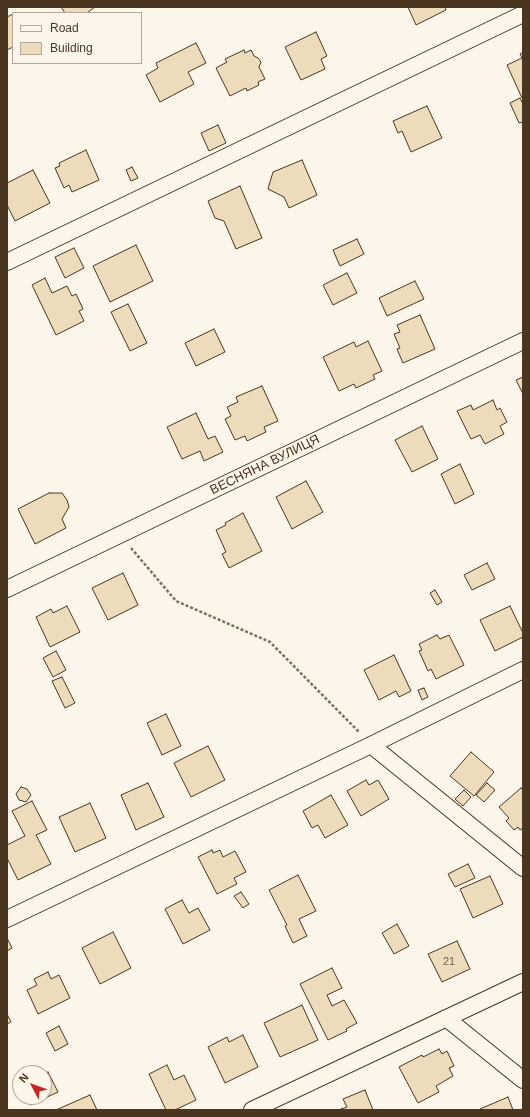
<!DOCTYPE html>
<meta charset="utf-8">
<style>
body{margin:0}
#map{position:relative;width:530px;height:1117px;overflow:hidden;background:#fbf6e9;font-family:Arial,sans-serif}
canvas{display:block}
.frame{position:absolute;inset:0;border:8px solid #4a3520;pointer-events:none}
.legend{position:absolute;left:12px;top:12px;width:130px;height:52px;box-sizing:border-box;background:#fbf6e9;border:1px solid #b4a999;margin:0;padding:5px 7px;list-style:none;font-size:12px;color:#4a3520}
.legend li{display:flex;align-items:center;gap:8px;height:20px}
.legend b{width:20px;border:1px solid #b4a999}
.north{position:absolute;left:12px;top:1065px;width:40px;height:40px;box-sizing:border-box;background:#fbf6e9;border:1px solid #b4a999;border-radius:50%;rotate:311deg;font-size:11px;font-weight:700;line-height:16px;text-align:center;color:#4a3520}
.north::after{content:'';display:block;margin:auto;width:14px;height:18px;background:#c62828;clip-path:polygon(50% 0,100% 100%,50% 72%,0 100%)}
</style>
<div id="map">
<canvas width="530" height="1117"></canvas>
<div class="frame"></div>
<ul class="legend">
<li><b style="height:5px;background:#fbf6e9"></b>Road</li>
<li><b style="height:11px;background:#ecdcbc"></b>Building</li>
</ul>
<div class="north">N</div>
</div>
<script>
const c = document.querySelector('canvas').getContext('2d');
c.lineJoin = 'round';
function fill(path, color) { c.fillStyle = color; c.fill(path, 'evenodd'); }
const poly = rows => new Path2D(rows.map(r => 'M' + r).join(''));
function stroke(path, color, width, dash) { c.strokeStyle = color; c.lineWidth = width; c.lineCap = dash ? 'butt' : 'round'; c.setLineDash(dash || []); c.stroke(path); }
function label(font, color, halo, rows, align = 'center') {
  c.font = font + ' Arial,sans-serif'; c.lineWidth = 3; c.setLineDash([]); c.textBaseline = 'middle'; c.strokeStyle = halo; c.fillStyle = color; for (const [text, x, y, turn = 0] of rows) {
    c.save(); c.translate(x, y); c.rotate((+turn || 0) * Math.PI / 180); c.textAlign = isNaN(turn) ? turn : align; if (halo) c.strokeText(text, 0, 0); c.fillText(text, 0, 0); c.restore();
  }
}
const building = poly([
 [61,7,95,7,87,13,65,13,61,7],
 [408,7,445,7,446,10,416,25,408,7],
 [13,14,13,47,7,50,7,17,13,14],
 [316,32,327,56,321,59,325,69,301,80,285,47,316,32],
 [196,43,206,63,188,72,194,84,160,102,146,75,158,68,156,63,196,43],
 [244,50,245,53,251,50,254,56,258,58,261,62,259,67,265,79,258,82,259,85,247,91,246,88,230,96,216,68,227,62,225,59,244,50],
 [523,52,523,98,522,98,507,65,522,58,520,54,523,52],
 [520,98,523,104,523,122,519,123,510,103,520,98],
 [427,106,442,138,411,152,402,131,398,133,393,121,427,106],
 [218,125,226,143,209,151,201,133,218,125],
 [86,150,99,180,72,192,69,185,64,188,55,168,60,166,59,163,86,150],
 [302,160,317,195,289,208,284,197,268,189,273,172,302,160],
 [132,167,138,178,131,181,126,170,132,167],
 [33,170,50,203,15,221,7,205,7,183,33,170],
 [240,186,262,238,236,249,224,221,215,218,208,201,240,186],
 [357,239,364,254,340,266,333,250,357,239],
 [136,245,153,281,110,302,93,266,136,245],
 [74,248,84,268,65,278,55,257,74,248],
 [347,273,357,293,333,305,323,285,347,273],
 [45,278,52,293,67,286,72,296,76,294,83,309,79,311,84,321,56,335,32,285,45,278],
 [415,281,424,299,387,316,379,298,415,281],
 [128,304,147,343,130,351,111,312,128,304],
 [420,315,435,349,403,363,397,349,400,348,394,334,400,332,397,325,420,315],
 [214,329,225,352,196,366,185,343,214,329],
 [368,341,382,371,373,375,375,379,356,388,354,384,339,391,323,357,354,342,356,347,368,341],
 [523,377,523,394,516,380,523,377],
 [262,386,278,421,264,427,266,432,247,441,245,436,235,440,225,419,231,416,227,407,238,402,236,397,262,386],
 [493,400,497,410,500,408,507,422,500,426,504,434,485,444,480,435,471,439,457,411,471,405,473,410,493,400],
 [196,413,208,439,215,436,223,452,204,461,200,451,182,459,167,427,196,413],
 [422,426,438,459,412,472,395,440,422,426],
 [460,464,474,494,455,504,441,474,460,464],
 [306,481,323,512,292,529,276,497,306,481],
 [49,493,62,493,67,500,69,507,62,519,66,528,35,544,18,509,49,493],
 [243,513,262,551,229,568,222,554,226,552,216,530,226,525,225,523,243,513],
 [487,563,495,579,472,590,464,575,487,563],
 [123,573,138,605,108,620,92,588,123,573],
 [435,590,442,602,437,605,430,593,435,590],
 [67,606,80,632,50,647,36,617,51,609,53,613,67,606],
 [510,606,523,633,523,637,495,651,480,620,510,606],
 [437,635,440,639,449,635,464,665,436,679,431,669,428,671,419,651,422,650,419,644,437,635],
 [56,651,66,670,53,677,43,658,56,651],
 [394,655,411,691,399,697,396,691,379,700,364,670,394,655],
 [62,677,75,703,65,708,52,681,62,677],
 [424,688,428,697,422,700,418,690,424,688],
 [166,714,181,746,162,755,147,723,166,714],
 [208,746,225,780,191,797,174,763,208,746],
 [471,752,494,772,474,796,450,776,471,752],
 [366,780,369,785,378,780,389,799,361,816,347,791,366,780],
 [148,783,164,817,136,830,121,795,148,783],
 [487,783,495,790,484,802,476,795,487,783],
 [21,787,27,789,31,795,26,802,19,800,16,794,21,787],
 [521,788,523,790,523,828,520,830,518,827,514,830,506,821,509,818,499,807,521,788],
 [464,790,471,797,463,806,455,799,464,790],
 [331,795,348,825,325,838,318,825,312,828,303,811,331,795],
 [32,801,47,830,36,835,51,864,18,880,7,858,7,845,25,836,12,811,32,801],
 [90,803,106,838,75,852,59,817,90,803],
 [212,850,213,853,220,850,223,857,235,851,246,872,234,878,237,884,217,894,198,857,212,850],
 [468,864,475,878,455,887,448,874,468,864],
 [298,875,316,911,299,919,307,936,293,943,285,926,287,925,269,890,298,875],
 [490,876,503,904,473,918,460,889,490,876],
 [241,892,249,904,243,908,234,896,241,892],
 [182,900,189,913,198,908,210,930,183,944,165,909,182,900],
 [397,924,409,946,394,954,382,933,397,924],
 [113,932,131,968,100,984,82,948,113,932],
 [7,938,12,948,7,951,7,938],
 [457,941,470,969,442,982,428,954,457,941],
 [332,968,342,988,327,995,332,1006,344,1000,357,1023,346,1029,347,1031,328,1040,300,984,332,968],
 [48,972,51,979,59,975,70,998,38,1014,27,990,37,985,34,979,48,972],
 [302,1005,318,1040,280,1057,264,1023,302,1005],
 [7,1014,11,1022,7,1024,7,1014],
 [59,1026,68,1044,55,1051,46,1033,59,1026],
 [243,1035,258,1067,225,1083,208,1047,227,1037,229,1042,243,1035],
 [439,1049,442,1054,447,1051,454,1066,449,1068,453,1076,436,1086,439,1092,418,1103,399,1067,422,1055,423,1057,439,1049],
 [167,1065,174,1080,184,1075,196,1100,175,1110,166,1110,149,1074,167,1065],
 [48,1072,58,1092,30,1105,26,1097,44,1097,44,1074,48,1072],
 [365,1090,373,1110,338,1110,347,1107,343,1099,365,1090],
 [90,1095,97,1110,56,1110,90,1095],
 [508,1097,513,1110,481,1110,480,1109,508,1097]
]);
fill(building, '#ecdcbc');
stroke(building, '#4a3520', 1);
const minor = poly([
 [7,262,523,14],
 [7,589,523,341],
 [371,745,523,868],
 [7,919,371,745,523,670],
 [446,1018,523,1080],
 [252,1110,523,982]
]);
stroke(minor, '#4a3520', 18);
stroke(poly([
 [131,548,176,601,270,642,359,732]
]), '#7f6f5c', 2.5, [3, 2]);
stroke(minor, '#fbf6e9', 16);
label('11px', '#725f47', null, [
 ["21",449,962]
]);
label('13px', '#4a3520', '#fbf6e9', [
 ["ВЕСНЯНА ВУЛИЦЯ",265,465,-26]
]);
</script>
